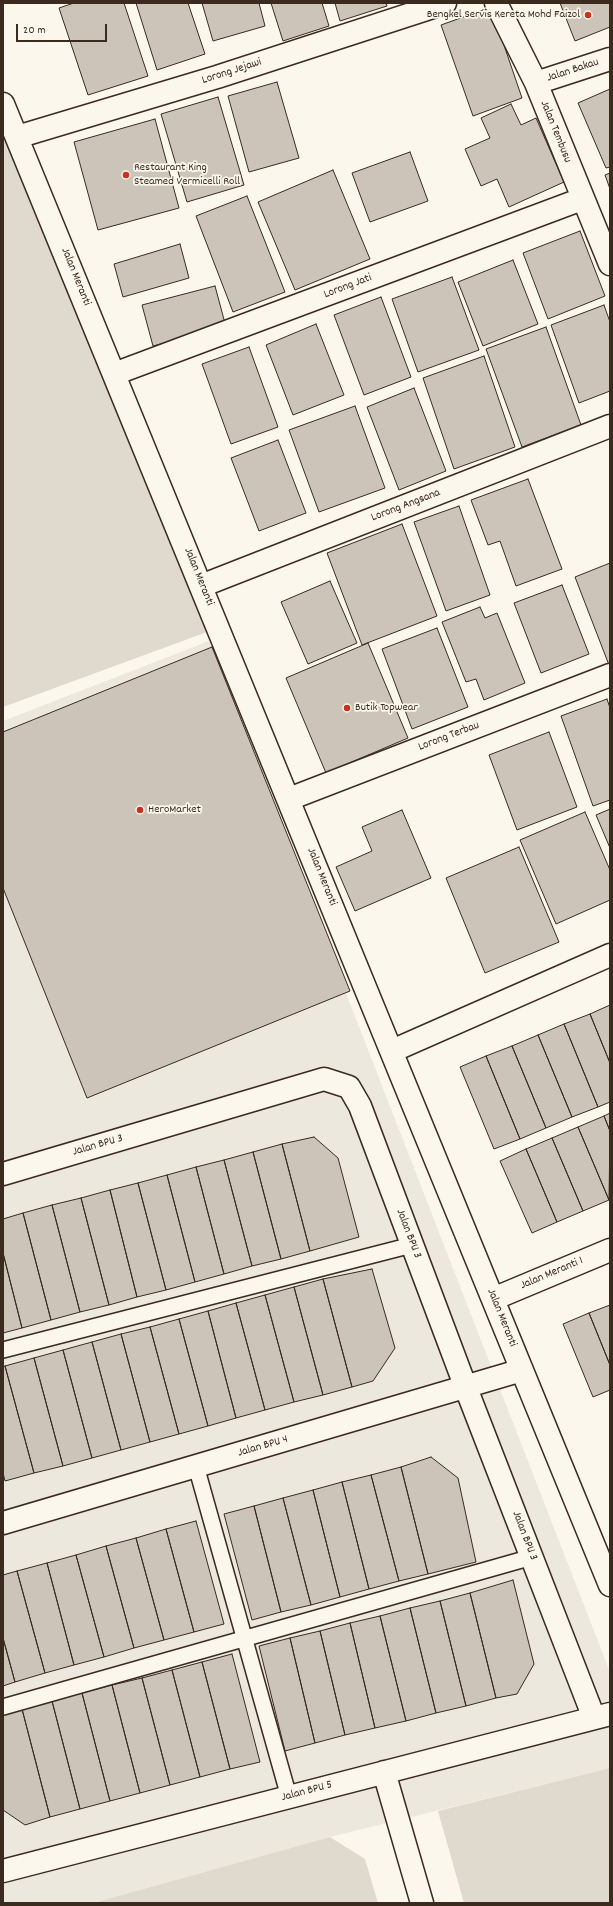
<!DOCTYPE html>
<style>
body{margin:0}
#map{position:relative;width:613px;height:1906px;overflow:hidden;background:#fbf7ec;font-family:Dekko,sans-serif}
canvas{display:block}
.frame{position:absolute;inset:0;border:4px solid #3b2a1e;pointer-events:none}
.scale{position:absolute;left:16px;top:24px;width:91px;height:18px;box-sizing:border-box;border:2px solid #3b2a1e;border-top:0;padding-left:5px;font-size:12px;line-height:14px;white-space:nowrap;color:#3b2a1e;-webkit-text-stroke:3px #fbf7ec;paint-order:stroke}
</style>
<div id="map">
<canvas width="613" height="1906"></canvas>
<div class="frame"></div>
<div class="scale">20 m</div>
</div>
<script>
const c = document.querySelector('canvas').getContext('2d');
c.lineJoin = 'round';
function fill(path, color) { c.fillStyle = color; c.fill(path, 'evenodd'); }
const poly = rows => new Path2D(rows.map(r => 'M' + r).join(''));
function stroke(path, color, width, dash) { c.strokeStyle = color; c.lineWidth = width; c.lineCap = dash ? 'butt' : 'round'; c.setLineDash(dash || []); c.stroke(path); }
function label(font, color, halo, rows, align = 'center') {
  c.font = font + ' Dekko,sans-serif'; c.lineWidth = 3.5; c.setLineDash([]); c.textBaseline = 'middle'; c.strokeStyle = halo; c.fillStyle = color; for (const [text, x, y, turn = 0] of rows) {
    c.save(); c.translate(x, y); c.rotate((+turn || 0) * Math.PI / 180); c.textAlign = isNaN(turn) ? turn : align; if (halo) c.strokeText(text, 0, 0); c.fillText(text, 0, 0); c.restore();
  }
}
fill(poly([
 [209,641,610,1672,610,1768,330,1837,93,1903,3,1903,3,721]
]), '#ede8dd');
fill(poly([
 [3,136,207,632,3,707],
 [610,1768,610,1903,464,1903,438,1811],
 [330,1837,365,1859,378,1903,93,1903]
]), '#dfd9ce');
const building = poly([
 [74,3,124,3,148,76,88,95,59,8,74,3],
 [136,3,188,3,205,54,157,70,136,3],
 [202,3,259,3,265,26,213,41,202,3],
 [271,3,322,3,329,26,283,41,271,3],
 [335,3,386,3,387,6,340,21,335,3],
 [560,3,610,3,610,27,575,41,560,3],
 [491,7,522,98,473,116,441,25,491,7],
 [277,82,299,158,249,172,228,96,277,82],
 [610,89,610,167,606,168,578,103,610,89],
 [218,97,244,185,187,202,161,114,218,97],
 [511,104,521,125,536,118,564,182,509,207,497,179,481,186,465,149,490,138,481,118,511,104],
 [155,119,179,208,98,230,74,142,155,119],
 [410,152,428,201,370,222,352,173,410,152],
 [333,170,370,259,295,290,258,202,333,170],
 [610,173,610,189,605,175,610,173],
 [247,196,285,292,233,312,196,216,247,196],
 [580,231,605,296,548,319,523,253,580,231],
 [180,244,189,278,123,297,114,264,180,244],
 [513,260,538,324,483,346,458,282,513,260],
 [452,277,479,350,418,372,392,299,452,277],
 [215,286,226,327,153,346,142,305,215,286],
 [381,297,411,377,364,395,334,315,381,297],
 [604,305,610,322,610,391,579,403,551,325,604,305],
 [316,324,344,395,293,415,266,345,316,324],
 [546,327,581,425,522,447,486,349,546,327],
 [249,347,278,427,231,444,202,364,249,347],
 [484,356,515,447,454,469,423,378,484,356],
 [414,388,446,471,399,490,367,407,414,388],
 [355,406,385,488,319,512,289,430,355,406],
 [278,440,306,513,259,531,231,458,278,440],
 [528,479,562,569,516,586,500,541,488,545,471,500,528,479],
 [459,506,490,595,446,611,414,522,459,506],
 [402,524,437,616,362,645,327,553,402,524],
 [610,563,610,665,609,665,575,577,610,563],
 [330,581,357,643,308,664,281,602,330,581],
 [562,585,589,654,541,673,514,603,562,585],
 [480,607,485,618,497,613,525,683,484,700,476,679,466,682,442,622,480,607],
 [437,628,468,707,412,729,382,649,437,628],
 [368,643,408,738,326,773,286,678,368,643],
 [212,647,350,991,87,1098,3,888,3,732,212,647],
 [607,699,610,708,610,800,593,806,561,716,607,699],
 [549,732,577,807,517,830,489,755,549,732],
 [610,809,610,848,596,815,610,809],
 [402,810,431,878,355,911,336,867,372,851,362,827,402,810],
 [585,812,610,870,610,900,556,924,520,840,585,812],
 [519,847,559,942,485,973,446,878,519,847],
 [610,1005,610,1063,590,1014,610,1005],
 [590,1014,610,1063,610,1102,598,1107,564,1024,590,1014],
 [564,1024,598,1107,572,1117,538,1035,564,1024],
 [538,1035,572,1117,546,1128,512,1046,538,1035],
 [512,1046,546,1128,520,1139,486,1056,512,1046],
 [486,1056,520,1139,494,1149,460,1067,486,1056],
 [610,1113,610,1131,604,1116,610,1113],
 [604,1116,610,1131,609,1200,578,1127,604,1116],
 [578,1127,609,1200,583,1211,552,1138,578,1127],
 [314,1137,338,1158,359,1237,310,1251,282,1144,314,1137],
 [552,1138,583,1211,557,1222,526,1149,552,1138],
 [282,1144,310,1251,281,1259,253,1152,282,1144],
 [526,1149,557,1222,532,1233,500,1161,526,1149],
 [253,1152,281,1259,252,1266,224,1160,253,1152],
 [224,1160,252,1266,224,1274,196,1167,224,1160],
 [196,1167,224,1274,195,1282,167,1175,196,1167],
 [167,1175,195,1282,166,1290,138,1183,167,1175],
 [138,1183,166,1290,137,1297,110,1190,138,1183],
 [110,1190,137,1297,109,1305,81,1198,110,1190],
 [81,1198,109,1305,80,1312,52,1205,81,1198],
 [52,1205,80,1312,51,1320,23,1213,52,1205],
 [23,1213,51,1320,22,1328,3,1253,3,1219,23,1213],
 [3,1253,22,1328,3,1333,3,1253],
 [372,1269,395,1348,373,1381,352,1387,323,1279,372,1269],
 [323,1279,352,1387,323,1395,294,1287,323,1279],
 [294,1287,323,1395,294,1402,265,1295,294,1287],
 [265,1295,294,1402,265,1410,236,1303,265,1295],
 [236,1303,265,1410,236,1418,208,1311,236,1303],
 [610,1305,610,1365,589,1313,610,1305],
 [208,1311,236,1418,208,1426,179,1319,208,1311],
 [589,1313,610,1365,610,1390,593,1397,563,1324,589,1313],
 [179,1319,208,1426,179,1434,150,1327,179,1319],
 [150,1327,179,1434,150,1442,121,1334,150,1327],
 [121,1334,150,1442,121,1450,92,1342,121,1334],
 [92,1342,121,1450,92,1458,63,1350,92,1342],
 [63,1350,92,1458,63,1466,34,1358,63,1350],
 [34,1358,63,1466,34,1473,5,1366,34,1358],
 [5,1366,34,1473,5,1481,3,1473,3,1367,5,1366],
 [431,1457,458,1478,476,1562,428,1574,401,1467,431,1457],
 [401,1467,428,1574,399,1581,371,1475,401,1467],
 [371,1475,399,1581,369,1589,342,1482,371,1475],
 [342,1482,369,1589,340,1597,313,1490,342,1482],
 [313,1490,340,1597,311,1605,283,1498,313,1490],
 [283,1498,311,1605,281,1612,254,1506,283,1498],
 [254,1506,281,1612,252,1620,224,1514,254,1506],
 [196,1521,224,1624,194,1632,166,1529,196,1521],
 [166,1529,194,1632,164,1640,136,1538,166,1529],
 [136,1538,164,1640,134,1648,106,1546,136,1538],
 [106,1546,134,1648,104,1657,76,1555,106,1546],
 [76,1555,104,1657,74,1665,47,1563,76,1555],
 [47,1563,74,1665,45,1673,17,1571,47,1563],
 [17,1571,45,1673,15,1682,3,1638,3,1575,17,1571],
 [513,1580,534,1664,517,1694,496,1698,470,1593,513,1580],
 [470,1593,496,1698,466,1706,440,1601,470,1593],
 [440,1601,466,1706,436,1713,410,1608,440,1601],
 [410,1608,436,1713,406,1721,380,1616,410,1608],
 [380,1616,406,1721,375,1728,350,1623,380,1616],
 [350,1623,375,1728,345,1735,320,1631,350,1623],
 [320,1631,345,1735,315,1743,290,1638,320,1631],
 [3,1638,15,1682,3,1686,3,1638],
 [290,1638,315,1743,285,1751,259,1646,290,1638],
 [232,1654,260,1762,230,1769,202,1662,232,1654],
 [202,1662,230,1769,200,1777,172,1670,202,1662],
 [172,1670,200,1777,170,1785,142,1678,172,1670],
 [142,1678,170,1785,140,1793,112,1685,142,1678],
 [112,1685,140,1793,110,1801,82,1693,112,1685],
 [82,1693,110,1801,80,1809,52,1701,82,1693],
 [52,1701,80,1809,50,1817,22,1709,52,1701],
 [22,1709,50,1817,25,1825,3,1810,3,1715,22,1709]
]);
fill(building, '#ccc4b9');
stroke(building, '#3b2a1e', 1);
const lane = poly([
 [3,1350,412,1245],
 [196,1466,289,1797],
 [3,1707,532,1557]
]);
const street = poly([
 [496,3,536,83,610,264],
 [536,83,610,59],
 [3,104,610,1585],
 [17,137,217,77,445,3],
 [114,374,582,199],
 [201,586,610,426],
 [289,799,610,675],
 [392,1051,610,955],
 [3,1174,324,1079,349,1087,360,1106,466,1388,594,1718],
 [493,1299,610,1250],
 [3,1523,522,1370],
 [384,1772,422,1903],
 [3,1871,610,1714]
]);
stroke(lane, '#3b2a1e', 18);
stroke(street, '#3b2a1e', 25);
stroke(lane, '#fbf7ec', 15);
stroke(street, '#fbf7ec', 22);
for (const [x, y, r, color] of [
 [588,15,4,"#c8321e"],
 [126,175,4,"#c8321e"],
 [347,708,4,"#c8321e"],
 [140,810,4,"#c8321e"]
]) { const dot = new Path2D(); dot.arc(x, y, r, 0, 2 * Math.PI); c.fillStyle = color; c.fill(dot); stroke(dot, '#fbf7ec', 1.5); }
label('12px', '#3b2a1e', '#fbf7ec', [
 ["Bengkel Servis Kereta Mohd Faizol",580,15,"right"],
 ["Restaurant King",134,168],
 ["Steamed Vermicelli Roll",134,182],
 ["Butik Topwear",355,708],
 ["HeroMarket",148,810]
], 'left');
label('12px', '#3b2a1e', '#fbf7ec', [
 ["Jalan Bakau",573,71,-18],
 ["Lorong Jejawi",232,72,-18],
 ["Jalan Tembusu",555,132,68],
 ["Jalan Meranti",75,277,68],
 ["Lorong Jati",348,287,-21],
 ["Lorong Angsana",406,506,-21],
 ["Jalan Meranti",198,577,68],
 ["Lorong Terbau",449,737,-21],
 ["Jalan Meranti",321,877,68],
 ["Jalan BPU 3",98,1146,-16],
 ["Jalan BPU 3",408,1234,69],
 ["Jalan Meranti 1",552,1274,-23],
 ["Jalan Meranti",501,1318,68],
 ["Jalan BPU 4",263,1447,-16],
 ["Jalan BPU 3",524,1536,69],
 ["Jalan BPU 5",307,1792,-15]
]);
</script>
